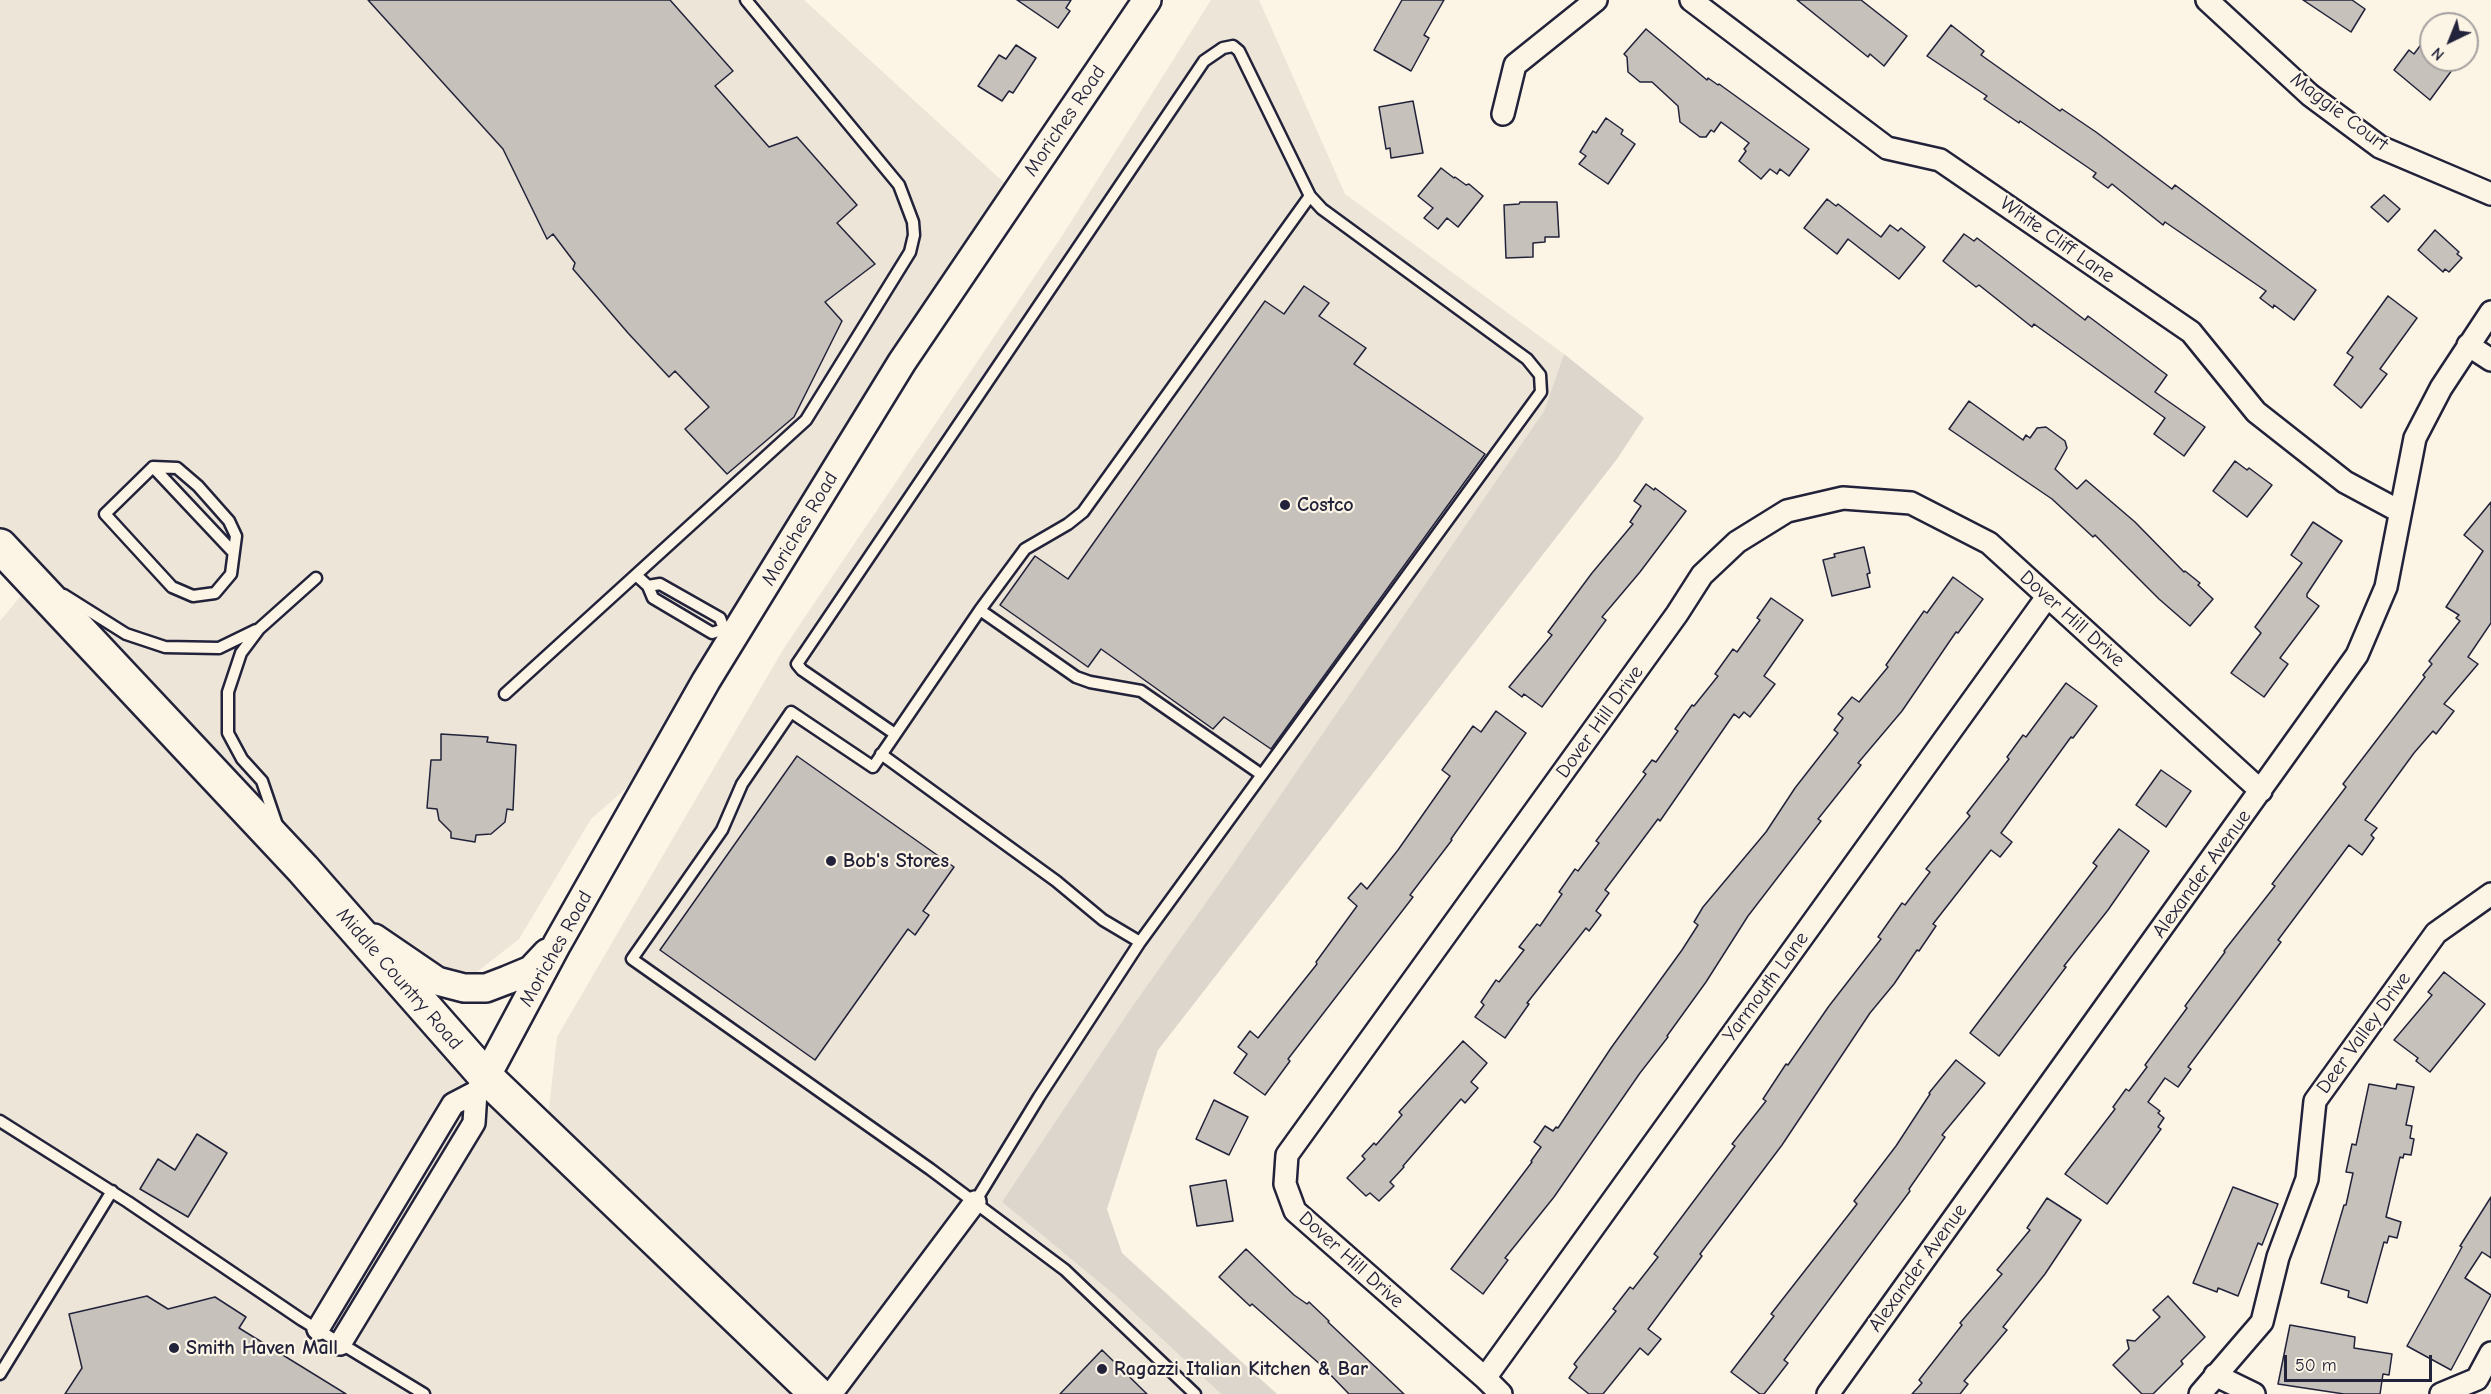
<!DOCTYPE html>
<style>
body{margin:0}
#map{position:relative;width:2491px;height:1394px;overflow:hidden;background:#fcf5e5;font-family:"Comic Neue",sans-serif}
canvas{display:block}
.north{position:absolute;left:2419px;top:12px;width:60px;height:60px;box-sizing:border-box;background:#fcf5e5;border:2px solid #a5a1a1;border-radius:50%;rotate:223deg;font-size:16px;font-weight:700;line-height:24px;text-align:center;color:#22223b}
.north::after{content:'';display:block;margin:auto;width:21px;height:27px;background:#22223b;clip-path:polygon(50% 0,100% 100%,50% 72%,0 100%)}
.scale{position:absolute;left:2284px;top:1355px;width:148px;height:27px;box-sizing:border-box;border:3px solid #22223b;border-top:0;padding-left:8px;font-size:18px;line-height:21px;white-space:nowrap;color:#22223b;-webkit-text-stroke:4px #fcf5e5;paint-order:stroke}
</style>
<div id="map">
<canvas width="2491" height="1394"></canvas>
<div class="north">N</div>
<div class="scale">50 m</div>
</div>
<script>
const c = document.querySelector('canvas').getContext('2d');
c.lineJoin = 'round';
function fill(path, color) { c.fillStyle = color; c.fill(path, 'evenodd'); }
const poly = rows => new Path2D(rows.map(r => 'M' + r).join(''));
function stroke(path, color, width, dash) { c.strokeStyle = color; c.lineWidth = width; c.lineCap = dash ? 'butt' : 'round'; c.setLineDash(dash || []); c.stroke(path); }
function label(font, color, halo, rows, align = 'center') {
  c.font = font + ' "Comic Neue",sans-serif'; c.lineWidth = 4.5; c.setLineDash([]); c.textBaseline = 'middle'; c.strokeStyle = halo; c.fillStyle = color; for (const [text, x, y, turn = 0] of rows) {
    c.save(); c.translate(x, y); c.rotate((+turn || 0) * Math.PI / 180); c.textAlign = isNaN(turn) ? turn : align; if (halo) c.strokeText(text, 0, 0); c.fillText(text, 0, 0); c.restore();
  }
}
fill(poly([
 [0,0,804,0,1022,199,657,761,591,819,519,939,468,979,413,994,546,1135,557,1037,784,648,1062,236,1211,0,1259,0,1345,194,1564,354,1544,411,1002,1202,1117,1297,1221,1394,0,1394,0,621,33,581,0,546]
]), '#ece5d8');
fill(poly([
 [1564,354,1644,418,1617,459,1158,1050,1107,1209,1122,1253,1277,1394,1221,1394,1117,1297,1002,1202,1132,1007,1227,873,1544,411]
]), '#dcd6cc');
const building = poly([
 [368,0,670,0,733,71,715,86,769,147,797,137,857,205,837,223,875,264,825,302,842,321,794,417,727,474,685,429,709,407,675,371,669,377,628,333,573,269,575,263,553,234,547,239,503,149,368,0],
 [1017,0,1071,0,1066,8,1070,11,1058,28,1017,0],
 [1402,0,1444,0,1424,35,1429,38,1411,71,1374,50,1402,0],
 [1797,0,1861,0,1907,36,1884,66,1870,54,1868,57,1797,0],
 [2303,0,2352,0,2365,9,2351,32,2303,0],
 [1951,25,1984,51,1981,55,2060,111,2062,109,2096,132,2172,189,2175,185,2316,290,2294,320,2274,305,2273,308,2260,298,2266,291,2165,222,2163,225,2112,184,2108,188,2093,177,2096,173,2020,121,2019,123,1984,99,1987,96,1927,56,1951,25],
 [1646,29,1707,80,1708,78,1718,85,1719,84,1809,149,1789,176,1780,169,1777,174,1770,169,1761,179,1739,161,1746,151,1744,149,1749,143,1721,122,1714,132,1711,130,1706,137,1700,137,1680,122,1678,106,1652,82,1640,82,1628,72,1627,57,1624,54,1646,29],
 [2431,31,2431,60,2446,60,2455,66,2430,100,2394,70,2409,50,2414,54,2431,31],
 [1016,45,1036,58,1013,93,1009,91,1002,101,978,86,999,55,1006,59,1016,45],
 [1413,101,1423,153,1391,158,1390,148,1386,149,1379,107,1413,101],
 [1606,118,1623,130,1621,134,1635,144,1608,184,1579,164,1586,156,1580,152,1593,131,1596,133,1606,118],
 [1441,168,1454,178,1455,177,1466,185,1469,184,1483,196,1458,227,1447,218,1438,229,1424,218,1433,208,1418,196,1441,168],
 [2384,195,2400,209,2388,222,2371,207,2384,195],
 [1827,199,1836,206,1838,204,1881,237,1890,225,1898,231,1901,228,1925,247,1899,279,1848,239,1837,254,1804,228,1827,199],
 [1520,202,1557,202,1559,237,1545,237,1545,242,1533,243,1533,257,1506,258,1504,205,1519,204,1520,202],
 [2435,230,2459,252,2457,254,2462,258,2449,272,2445,269,2443,272,2418,250,2435,230],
 [1964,234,1974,241,1977,238,2085,320,2088,316,2167,375,2155,392,2205,427,2184,456,2154,434,2165,418,2034,324,2032,327,1979,285,1976,287,1943,261,1964,234],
 [1304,286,1329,303,1319,316,1366,348,1354,364,1485,454,1271,749,1224,717,1213,729,1101,649,1088,667,1000,605,1035,556,1068,579,1265,301,1284,314,1304,286],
 [2388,296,2417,318,2380,369,2387,374,2361,408,2334,385,2353,357,2347,353,2388,296],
 [1969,401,2023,440,2026,435,2030,438,2037,428,2046,427,2065,441,2067,448,2055,469,2077,489,2086,480,2135,522,2184,572,2185,571,2200,583,2198,585,2213,599,2190,626,2159,599,2095,535,2093,537,2052,499,1949,429,1969,401],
 [2235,461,2247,470,2249,468,2272,485,2247,517,2213,491,2235,461],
 [1646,484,1654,490,1655,488,1686,511,1640,572,1602,617,1606,620,1542,707,1524,694,1522,697,1509,687,1552,635,1548,632,1592,573,1633,524,1630,522,1641,506,1634,501,1646,484],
 [2491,502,2491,623,2468,657,2478,664,2444,704,2454,711,2436,734,2433,731,2414,753,2365,820,2377,828,2371,835,2374,838,2362,855,2349,845,2278,940,2281,942,2188,1067,2191,1069,2178,1087,2165,1078,2148,1102,2160,1111,2158,1113,2164,1118,2158,1127,2161,1129,2107,1204,2065,1174,2115,1109,2113,1107,2126,1089,2129,1091,2147,1067,2145,1065,2187,1008,2185,1006,2225,952,2224,951,2275,886,2272,884,2346,787,2343,784,2425,677,2423,675,2432,664,2429,661,2460,621,2456,618,2459,615,2446,607,2483,551,2464,535,2491,502],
 [2313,522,2342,541,2307,594,2307,597,2319,606,2280,658,2288,664,2264,697,2231,673,2261,633,2255,627,2302,563,2291,555,2313,522],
 [1864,547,1870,573,1867,574,1870,587,1832,596,1823,560,1835,557,1834,554,1864,547],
 [1953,577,1983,599,1958,633,1956,632,1902,711,1858,763,1861,765,1818,819,1821,821,1748,916,1706,982,1667,1036,1668,1037,1640,1073,1554,1197,1505,1258,1508,1260,1483,1294,1451,1269,1532,1162,1531,1161,1541,1147,1534,1142,1545,1126,1553,1131,1556,1127,1558,1128,1611,1048,1682,950,1698,925,1694,922,1703,907,1766,832,1795,788,1838,733,1834,730,1843,718,1838,714,1852,697,1859,702,1888,667,1886,665,1924,611,1927,613,1953,577],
 [1771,598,1803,620,1764,676,1775,684,1750,717,1744,712,1739,718,1734,714,1660,821,1658,819,1605,890,1609,893,1596,911,1601,915,1589,931,1586,928,1527,1003,1529,1004,1505,1038,1475,1017,1484,1005,1481,1002,1496,980,1499,982,1524,950,1519,947,1537,924,1540,926,1562,894,1559,892,1575,869,1578,871,1599,843,1596,841,1646,774,1643,772,1652,760,1656,762,1678,731,1675,729,1692,705,1694,706,1718,676,1715,674,1733,649,1737,652,1760,620,1757,618,1771,598],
 [2066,683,2097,706,2073,738,2071,737,2001,833,2012,842,2000,857,1991,850,1933,924,1936,926,1919,951,1917,950,1894,984,1870,1013,1782,1145,1700,1254,1702,1256,1648,1329,1661,1339,1648,1355,1640,1348,1603,1394,1589,1394,1569,1378,1577,1367,1574,1364,1616,1311,1613,1309,1630,1287,1633,1289,1658,1257,1654,1254,1735,1146,1732,1144,1766,1101,1763,1099,1786,1064,1788,1065,1829,1006,1881,939,1878,937,1902,903,1905,905,1930,872,1926,869,1970,816,1967,813,2009,759,2007,757,2023,735,2026,737,2066,683],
 [1496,711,1526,733,1451,839,1452,840,1410,895,1413,897,1288,1059,1290,1061,1265,1095,1234,1073,1247,1054,1238,1047,1250,1031,1258,1038,1317,964,1316,962,1357,906,1348,898,1361,883,1367,889,1398,850,1450,776,1442,770,1473,726,1481,732,1496,711],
 [441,734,488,737,487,742,516,745,513,810,507,809,505,822,491,834,476,835,475,842,451,838,451,832,439,820,437,809,427,808,431,760,441,760,441,734],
 [797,756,954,867,923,911,929,915,915,935,908,929,815,1060,660,950,797,756],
 [2161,770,2191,791,2166,827,2136,805,2161,770],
 [2119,829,2149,851,2108,910,2064,966,2066,967,1999,1056,1970,1033,2097,866,2093,863,2119,829],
 [2444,972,2485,1004,2430,1072,2416,1061,2418,1058,2394,1040,2432,995,2428,992,2444,972],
 [1463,1041,1487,1063,1471,1082,1478,1088,1465,1103,1461,1099,1403,1166,1404,1167,1390,1182,1394,1186,1379,1201,1370,1193,1366,1196,1347,1178,1365,1159,1362,1156,1374,1143,1376,1145,1402,1115,1399,1112,1463,1041],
 [1956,1060,1985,1083,1942,1135,1945,1137,1909,1189,1910,1191,1784,1360,1788,1363,1764,1394,1760,1394,1731,1372,1774,1316,1771,1314,1857,1204,1854,1201,1896,1146,1930,1094,1929,1093,1956,1060],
 [2369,1084,2396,1089,2397,1084,2414,1087,2406,1125,2412,1126,2410,1138,2414,1139,2411,1155,2404,1154,2403,1158,2400,1157,2386,1217,2401,1222,2397,1238,2389,1236,2387,1243,2384,1242,2367,1303,2348,1297,2349,1291,2321,1283,2344,1205,2346,1205,2353,1173,2346,1172,2352,1144,2356,1145,2369,1084],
 [1214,1100,1248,1117,1229,1155,1196,1139,1214,1100],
 [197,1134,227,1153,188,1217,140,1189,158,1159,175,1170,197,1134],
 [1226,1180,1233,1221,1197,1226,1190,1186,1226,1180],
 [2233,1187,2278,1204,2262,1245,2258,1243,2238,1296,2218,1288,2217,1292,2193,1283,2233,1187],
 [2491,1197,2491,1258,2482,1252,2465,1278,2491,1295,2451,1370,2407,1346,2462,1247,2460,1246,2491,1197],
 [2047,1198,2081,1220,2045,1274,2003,1327,2007,1330,1964,1381,1968,1384,1960,1394,1912,1394,1922,1383,1919,1380,1962,1325,1960,1323,2002,1274,1997,1270,2030,1230,2027,1228,2047,1198],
 [1246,1249,1294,1295,1307,1304,1309,1302,1329,1321,1328,1322,1404,1394,1349,1394,1322,1366,1252,1304,1250,1306,1219,1277,1246,1249],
 [147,1296,168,1309,215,1297,246,1317,239,1328,346,1394,65,1394,82,1368,69,1314,147,1296],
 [2168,1296,2205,1337,2181,1361,2183,1364,2153,1394,2142,1394,2113,1365,2129,1349,2127,1340,2135,1341,2160,1317,2153,1310,2168,1296],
 [2290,1325,2355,1337,2354,1348,2392,1354,2389,1375,2383,1374,2380,1394,2344,1394,2278,1384,2290,1325],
 [1102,1350,1147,1394,1060,1394,1102,1350]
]);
fill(building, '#c6c1bb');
stroke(building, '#22223b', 1.5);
const service = poly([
 [153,467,177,468,198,486,229,521,236,536,231,574,215,593,193,596,172,587,105,514,153,467],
 [153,467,233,552],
 [636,575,648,586,653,598,712,633,724,629],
 [648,586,660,584,720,618,724,629,729,632],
 [64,595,126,634,165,647,219,648,256,630],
 [980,610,1076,677,1090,682,1141,691,1262,775],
 [505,694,806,420,910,252,914,235,913,222,899,185,746,0],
 [895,734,802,670,797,664,1204,61,1223,48,1233,46,1239,51,1310,196,1322,209,1527,359,1540,375,1541,392,1140,942,1039,1097,975,1202],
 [881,754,1056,881,1103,920,1140,942],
 [277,825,262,781,242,759,228,733,228,692,241,653,259,629,316,578],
 [0,1121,128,1202,302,1320,424,1394],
 [0,1374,112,1191],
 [1195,1394,1065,1270,930,1169,632,959,722,830,742,784,791,712,873,767,980,610,1025,549,1068,524,1083,512,1310,196]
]);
const minor = poly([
 [1691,0,1887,148,1940,160,2191,332,2256,412,2345,482,2399,511],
 [2207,0,2310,95,2380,147,2491,194],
 [1503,114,1515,65,1596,0],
 [2468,345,2491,360],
 [318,1329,453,1104,476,1092],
 [340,1344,474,1123,476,1092,486,1077],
 [2215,1375,2254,1394],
 [1485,1378,2047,597],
 [831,1394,975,1202],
 [1501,1394,1485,1378,1295,1211,1285,1184,1287,1155,1677,614,1702,575,1737,542,1787,511,1843,498,1911,503,1989,543,2261,791],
 [1828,1394,2357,655,2386,587,2415,438,2441,388,2491,312],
 [2200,1394,2262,1322,2278,1257,2307,1179,2315,1101,2436,933,2491,894],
 [2441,1394,2477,1379,2491,1353]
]);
const tertiary = poly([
 [374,938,437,981,464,988,486,988,507,980,531,970,547,953],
 [486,1077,557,944,706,681,902,362,1147,0]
]);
const primary = poly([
 [0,546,303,869,486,1077,817,1394]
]);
stroke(service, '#22223b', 15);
stroke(minor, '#22223b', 26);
stroke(tertiary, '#22223b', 32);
stroke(primary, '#22223b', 38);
stroke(service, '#fcf5e5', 10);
stroke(minor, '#fcf5e5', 21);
stroke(tertiary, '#fcf5e5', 27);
stroke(primary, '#fcf5e5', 33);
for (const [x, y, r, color] of [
 [1285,505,6,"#22223b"],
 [831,861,6,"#22223b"],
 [174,1348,6,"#22223b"],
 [1102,1369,6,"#22223b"]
]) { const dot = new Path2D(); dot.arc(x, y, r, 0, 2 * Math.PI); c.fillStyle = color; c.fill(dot); stroke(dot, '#fcf5e5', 2); }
label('20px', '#22223b', '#fcf5e5', [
 ["Maggie Court",2339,112,37],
 ["Moriches Road",1065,121,-56],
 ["White Cliff Lane",2057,240,35],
 ["Moriches Road",800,529,-59],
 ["Dover Hill Drive",2072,619,42],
 ["Dover Hill Drive",1600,722,-54],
 ["Alexander Avenue",2202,874,-54],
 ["Moriches Road",556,949,-61],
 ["Middle Country Road",399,979,49],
 ["Yarmouth Lane",1766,987,-54],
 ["Deer Valley Drive",2364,1033,-54],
 ["Dover Hill Drive",1351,1260,42],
 ["Alexander Avenue",1918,1268,-54]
]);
label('bold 20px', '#22223b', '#fcf5e5', [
 ["Costco",1297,505],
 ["Bob's Stores",843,861],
 ["Smith Haven Mall",186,1348],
 ["Ragazzi Italian Kitchen & Bar",1114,1369]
], 'left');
</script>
